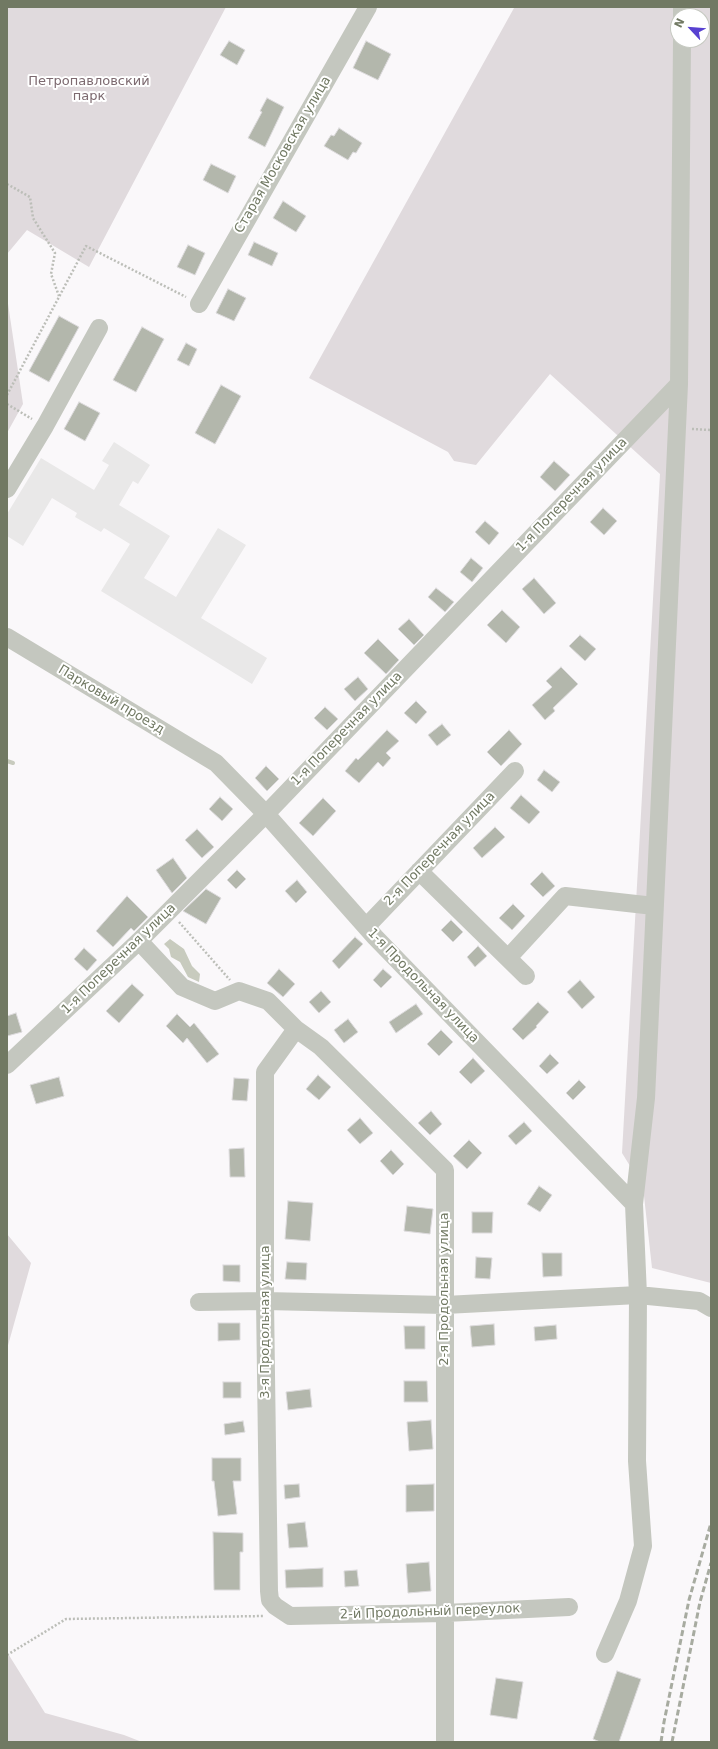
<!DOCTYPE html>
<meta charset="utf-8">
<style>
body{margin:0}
#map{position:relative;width:718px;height:1749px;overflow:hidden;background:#faf8fa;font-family:"DejaVu Sans",sans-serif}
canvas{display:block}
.frame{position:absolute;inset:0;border:8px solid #717963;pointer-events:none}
.north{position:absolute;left:670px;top:8px;width:40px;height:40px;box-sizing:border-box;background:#fff;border:1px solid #c6c9c1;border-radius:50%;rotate:296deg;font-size:11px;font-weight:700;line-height:16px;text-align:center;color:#717963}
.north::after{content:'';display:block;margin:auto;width:14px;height:18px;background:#5841d1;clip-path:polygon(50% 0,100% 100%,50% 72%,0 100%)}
</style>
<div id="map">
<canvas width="718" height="1749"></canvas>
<div class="frame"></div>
<div class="north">N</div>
</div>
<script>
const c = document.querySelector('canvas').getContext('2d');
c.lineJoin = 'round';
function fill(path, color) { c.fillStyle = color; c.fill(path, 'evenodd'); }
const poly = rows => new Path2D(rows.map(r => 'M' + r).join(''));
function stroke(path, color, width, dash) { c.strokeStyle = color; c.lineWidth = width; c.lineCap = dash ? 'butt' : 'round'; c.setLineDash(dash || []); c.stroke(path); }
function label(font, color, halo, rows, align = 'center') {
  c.font = font + ' "DejaVu Sans",sans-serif'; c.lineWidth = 4; c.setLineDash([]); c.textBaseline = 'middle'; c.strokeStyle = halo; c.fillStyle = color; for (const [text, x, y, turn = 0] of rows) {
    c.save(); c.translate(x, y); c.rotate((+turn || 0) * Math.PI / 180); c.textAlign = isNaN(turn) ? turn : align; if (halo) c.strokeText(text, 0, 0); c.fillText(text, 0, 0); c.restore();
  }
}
fill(poly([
 [114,442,150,465,138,484,133,481,119,505,170,536,144,578,176,597,218,528,246,545,201,618,267,658,252,684,101,591,130,544,104,528,101,532,75,517,77,513,52,498,23,546,7,536,7,514,41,458,94,490,109,465,102,461]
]), '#e9e8e8');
fill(poly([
 [7,7,226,7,89,267,27,230,7,254],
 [513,7,711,7,711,1283,652,1268,643,1187,622,1153,660,474,550,374,476,465,454,461,448,452,309,378,514,8],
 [678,16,702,16,702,40,678,40],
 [7,297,23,404,7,433],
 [7,1234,31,1263,7,1349],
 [7,1652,45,1713,124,1735,142,1742,7,1742]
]), '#e0dadd');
fill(poly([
 [170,939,184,949,192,966,200,974,199,982,188,977,180,962,171,957,169,949,164,944]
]), '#c8cbbe');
stroke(poly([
 [7,761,13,763]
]), '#c8cbbe', 4);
const building = poly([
 [229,41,245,50,237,65,220,55,229,41],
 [366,41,391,54,378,80,353,68,366,41],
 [267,98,284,107,265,147,248,138,262,112,260,111,267,98],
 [339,128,362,143,356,153,353,152,348,160,324,146,331,135,334,136,339,128],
 [211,164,236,176,228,193,203,180,211,164],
 [283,201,306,216,296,232,273,218,283,201],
 [254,242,278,253,272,266,248,255,254,242],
 [188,245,205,253,195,275,177,267,188,245],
 [228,289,246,298,234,321,216,313,228,289],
 [59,316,79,327,49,382,29,371,59,316],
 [142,327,164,339,136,392,113,380,142,327],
 [186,343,197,349,189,366,177,360,186,343],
 [221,385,241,396,215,444,195,433,221,385],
 [79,402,100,413,85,441,64,429,79,402],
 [554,461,570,475,555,491,540,477,554,461],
 [603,508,617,521,604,535,590,522,603,508],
 [485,521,499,533,489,545,475,532,485,521],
 [471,558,483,568,472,582,460,572,471,558],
 [534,578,556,603,544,614,522,589,534,578],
 [436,588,454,602,445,612,428,597,436,588],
 [502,610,520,627,506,643,487,625,502,610],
 [409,619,424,635,414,645,398,629,409,619],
 [580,635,596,649,585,661,569,646,580,635],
 [378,639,399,660,386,674,364,653,378,639],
 [561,667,578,684,553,708,555,711,545,720,532,705,552,687,546,681,561,667],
 [358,677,368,689,355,701,344,689,358,677],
 [416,701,427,712,416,724,404,713,416,701],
 [325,707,338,719,327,730,314,718,325,707],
 [442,724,451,735,437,746,428,735,442,724],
 [387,730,399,741,386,753,391,758,383,767,378,762,359,783,345,771,356,758,358,760,387,730],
 [509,730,522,744,501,766,487,752,509,730],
 [266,766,279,779,267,791,255,778,266,766],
 [544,770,560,782,552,792,537,780,544,770],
 [521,795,540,812,529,824,510,808,521,795],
 [220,797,233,809,222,821,209,809,220,797],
 [323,798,336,811,313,836,299,823,323,798],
 [495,827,505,837,482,858,473,848,495,827],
 [197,829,214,847,202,858,185,840,197,829],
 [173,858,187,878,172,893,156,870,173,858],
 [237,870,246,879,236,889,227,880,237,870],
 [542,872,555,886,543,897,530,884,542,872],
 [297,880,307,892,296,903,285,891,297,880],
 [206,889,221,898,206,924,183,911,206,889],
 [127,896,148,917,134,931,131,928,113,947,96,931,127,896],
 [513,904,525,916,512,930,499,918,513,904],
 [451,920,463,932,453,942,441,930,451,920],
 [355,937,363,944,339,969,332,961,355,937],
 [478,946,487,956,475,967,467,957,478,946],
 [84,948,97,960,87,971,74,959,84,948],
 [279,969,295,984,283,997,267,983,279,969],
 [383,969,392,977,381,988,373,980,383,969],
 [580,980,595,997,582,1009,567,992,580,980],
 [132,984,144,995,119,1023,106,1011,132,984],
 [321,991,331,1002,319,1013,309,1002,321,991],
 [538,1002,549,1012,536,1026,537,1027,523,1040,512,1029,538,1002],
 [416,1004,423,1014,396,1033,389,1022,416,1004],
 [16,1013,22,1032,7,1036,7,1016,16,1013],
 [177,1014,190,1027,194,1023,219,1054,207,1063,187,1038,183,1043,166,1026,177,1014],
 [348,1019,358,1032,344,1043,334,1030,348,1019],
 [441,1030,453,1042,439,1056,427,1044,441,1030],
 [550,1054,559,1063,547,1074,539,1066,550,1054],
 [473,1058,485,1071,471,1084,459,1072,473,1058],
 [318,1075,331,1087,319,1100,306,1089,318,1075],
 [59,1077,64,1096,36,1104,30,1085,59,1077],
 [234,1078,249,1079,247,1101,232,1100,234,1078],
 [579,1080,586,1087,573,1100,566,1093,579,1080],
 [431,1111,442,1124,430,1135,418,1123,431,1111],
 [360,1118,373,1133,360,1144,347,1130,360,1118],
 [524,1122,532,1131,516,1145,508,1136,524,1122],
 [469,1140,482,1153,467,1169,453,1156,469,1140],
 [244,1148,245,1177,230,1177,229,1149,244,1148],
 [391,1150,404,1164,393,1175,380,1161,391,1150],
 [539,1186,552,1195,540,1212,527,1204,539,1186],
 [288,1201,313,1203,310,1241,285,1239,288,1201],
 [407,1206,433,1209,430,1234,404,1231,407,1206],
 [472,1212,493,1212,492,1233,472,1233,472,1212],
 [542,1253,562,1253,562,1276,543,1277,542,1253],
 [476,1257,492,1258,490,1279,475,1278,476,1257],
 [287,1262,307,1263,306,1280,285,1279,287,1262],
 [223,1265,240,1265,240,1282,223,1281,223,1265],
 [218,1323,240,1323,240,1340,218,1341,218,1323],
 [494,1324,495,1345,472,1347,470,1326,494,1324],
 [556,1325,557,1339,535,1341,534,1327,556,1325],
 [404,1326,425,1326,425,1349,405,1349,404,1326],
 [404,1381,427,1381,428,1402,404,1402,404,1381],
 [223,1382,241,1382,241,1398,223,1398,223,1382],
 [310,1389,312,1407,288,1410,286,1392,310,1389],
 [431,1420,433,1449,409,1451,407,1422,431,1420],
 [243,1421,245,1432,225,1435,224,1424,243,1421],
 [212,1458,241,1458,241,1481,233,1481,237,1514,218,1516,214,1481,212,1481,212,1458],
 [299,1484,300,1497,285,1499,284,1485,299,1484],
 [434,1484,434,1511,406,1512,406,1485,434,1484],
 [305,1522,308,1547,289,1548,287,1524,305,1522],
 [213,1532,243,1533,243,1552,240,1552,240,1590,214,1590,213,1532],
 [429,1562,431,1591,408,1593,406,1564,429,1562],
 [323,1568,323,1587,286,1588,285,1570,323,1568],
 [357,1570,359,1586,345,1587,344,1571,357,1570],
 [617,1671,641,1679,619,1742,600,1742,593,1739,617,1671],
 [496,1678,523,1682,517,1719,490,1715,496,1678]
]);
fill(building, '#b3b7ac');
stroke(building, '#dcdadc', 1);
stroke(poly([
 [7,184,30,197,33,218,55,253,51,274,59,296],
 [7,395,86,246,186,297],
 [7,404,32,419],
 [692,429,711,430],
 [179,922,230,980],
 [7,1655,66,1619,264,1616]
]), '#bcbeb8', 2.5, [2, 2]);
stroke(poly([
 [682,16,682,7],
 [199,304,368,7],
 [7,489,45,426,99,328],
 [7,637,216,763,266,814,375,937,634,1204],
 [419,871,526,976],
 [366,927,515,771],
 [139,941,182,987,215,1001,239,991,268,1001,296,1029,321,1047,445,1170,445,1742],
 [508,958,565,896,654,906],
 [296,1029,265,1072,265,1301,269,1591,270,1600,275,1606,290,1616,445,1613,569,1607],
 [7,1065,139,941,266,814,679,384],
 [199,1302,265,1301,445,1305,638,1295,699,1301,711,1308],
 [605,1654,628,1601,643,1546,637,1461,638,1295,634,1204,646,1098,679,384,682,40]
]), '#c4c7bf', 18);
stroke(poly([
 [661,1742,664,1722,689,1600,711,1523],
 [672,1742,700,1602,711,1563]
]), '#a7aba0', 3, [6, 3]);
label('13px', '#7d6a70', '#fff', [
 ["Петропавловский",89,82],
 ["парк",89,97]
]);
label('13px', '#717963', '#fff', [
 ["Старая Московская улица",283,155,-60],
 ["1-я Поперечная улица",572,495,-46],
 ["Парковый проезд",111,700,31],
 ["1-я Поперечная улица",347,729,-46],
 ["2-я Поперечная улица",440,849,-46],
 ["1-я Поперечная улица",119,959,-44],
 ["1-я Продольная улица",423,986,46],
 ["2-я Продольная улица",445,1289,-90],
 ["3-я Продольная улица",266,1322,-90],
 ["2-й Продольный переулок",430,1612,-2]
]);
</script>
